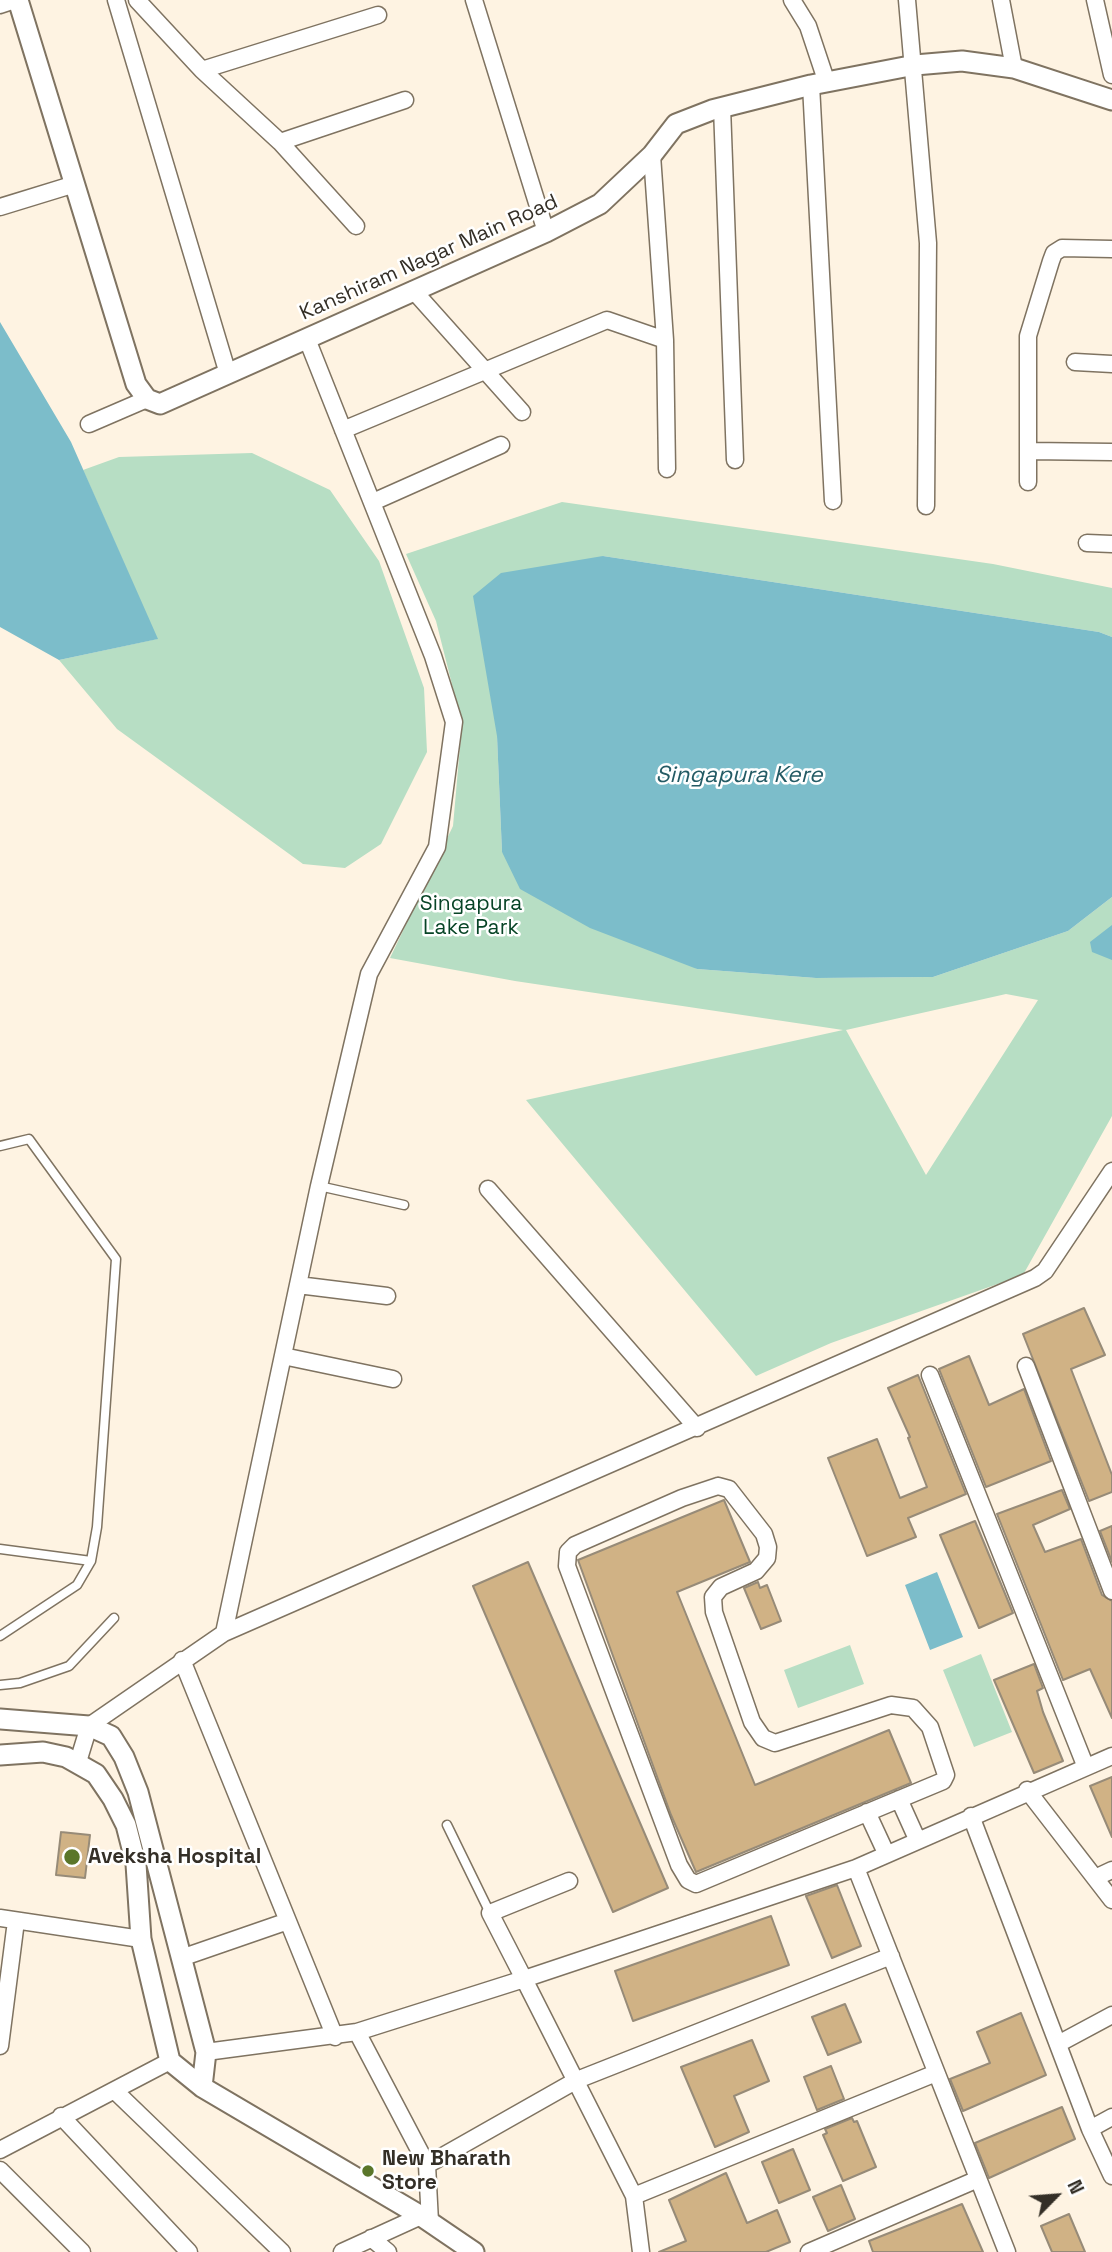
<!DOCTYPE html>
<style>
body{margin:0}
#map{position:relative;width:1112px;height:2252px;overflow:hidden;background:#fef3e2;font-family:"Space Grotesk",sans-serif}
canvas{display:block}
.north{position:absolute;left:1021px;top:2161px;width:70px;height:70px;-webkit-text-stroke:5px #fff;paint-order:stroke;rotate:65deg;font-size:19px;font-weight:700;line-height:28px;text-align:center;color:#342f27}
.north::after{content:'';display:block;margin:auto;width:24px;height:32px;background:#342f27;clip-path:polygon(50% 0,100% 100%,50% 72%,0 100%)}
</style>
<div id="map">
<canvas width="1112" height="2252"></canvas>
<div class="north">N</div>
</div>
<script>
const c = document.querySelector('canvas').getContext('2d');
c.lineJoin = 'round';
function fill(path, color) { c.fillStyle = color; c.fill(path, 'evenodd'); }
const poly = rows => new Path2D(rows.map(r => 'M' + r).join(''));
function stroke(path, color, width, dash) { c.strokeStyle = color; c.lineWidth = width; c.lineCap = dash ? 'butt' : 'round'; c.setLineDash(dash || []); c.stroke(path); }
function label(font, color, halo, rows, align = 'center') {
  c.font = font + ' "Space Grotesk",sans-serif'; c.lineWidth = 5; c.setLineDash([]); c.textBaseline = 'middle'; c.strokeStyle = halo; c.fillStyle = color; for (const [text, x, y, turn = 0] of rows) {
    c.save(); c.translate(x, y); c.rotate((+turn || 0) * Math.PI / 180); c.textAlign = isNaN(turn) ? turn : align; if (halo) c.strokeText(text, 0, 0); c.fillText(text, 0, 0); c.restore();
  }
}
fill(poly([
 [252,453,330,490,379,561,424,688,427,752,381,844,345,868,303,864,117,729,59,660,157,639,83,470,119,457],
 [562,502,993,564,1112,588,1112,637,1099,632,603,556,497,736,502,852,697,969,816,978,933,977,1068,931,1112,897,1112,1116,1023,1275,831,1343,756,1376,526,1100,843,1030,515,981,390,958,453,826,462,724,436,621,406,554],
 [1006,994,1038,1000,926,1175,846,1030],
 [850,1645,864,1684,798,1708,784,1670],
 [981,1654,1012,1732,974,1747,943,1670]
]), '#b7dec4');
fill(poly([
 [0,322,71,442,158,639,59,660,0,627],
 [603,556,1099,632,1112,637,1112,897,1068,931,933,977,816,978,697,969,590,928,520,889,502,852,497,736,473,596,501,573],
 [1112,925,1112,960,1092,952,1090,942],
 [937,1572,963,1637,930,1650,905,1585]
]), '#7cbdca');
const building = poly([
 [1084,1308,1105,1355,1071,1369,1112,1475,1112,1492,1089,1501,1023,1334,1084,1308],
 [969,1356,989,1405,1024,1389,1051,1461,986,1487,939,1369,969,1356],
 [918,1375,966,1494,908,1518,916,1537,867,1556,828,1458,877,1439,900,1498,927,1487,908,1438,910,1437,888,1388,918,1375],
 [1062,1490,1070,1509,1033,1525,1045,1552,1081,1539,1102,1595,1112,1601,1112,1718,1090,1669,1063,1680,997,1514,1062,1490],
 [724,1500,750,1562,677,1592,755,1785,889,1730,911,1783,696,1872,671,1815,578,1560,724,1500],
 [975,1521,1013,1613,979,1628,940,1535,975,1521],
 [1112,1526,1112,1562,1100,1531,1112,1526],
 [528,1562,668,1888,613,1912,473,1586,528,1562],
 [758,1582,760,1588,767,1585,781,1621,761,1629,744,1588,758,1582],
 [1034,1664,1043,1688,1037,1691,1043,1712,1063,1761,1034,1773,994,1680,1034,1664],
 [1112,1777,1112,1837,1090,1786,1112,1777],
 [61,1832,90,1835,85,1878,56,1875,61,1832],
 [837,1885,861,1946,832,1958,806,1896,837,1885],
 [771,1916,789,1965,633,2021,615,1971,771,1916],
 [845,2004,861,2042,828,2055,812,2017,845,2004],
 [1021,2013,1046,2075,963,2111,950,2079,990,2063,977,2032,1021,2013],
 [752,2040,769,2081,734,2096,749,2132,715,2147,681,2067,752,2040],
 [831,2066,844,2099,817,2110,804,2077,831,2066],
 [1062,2107,1075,2139,989,2178,975,2143,1062,2107],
 [852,2118,854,2122,857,2121,876,2167,843,2181,823,2135,827,2133,825,2129,852,2118],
 [793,2149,810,2190,779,2203,762,2162,793,2149],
 [726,2173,747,2223,777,2210,790,2242,766,2252,659,2252,686,2241,669,2200,726,2173],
 [841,2185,855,2219,828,2231,813,2197,841,2185],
 [962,2204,983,2252,873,2252,869,2241,962,2204],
 [1069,2214,1085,2252,1052,2252,1041,2226,1069,2214]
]);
fill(building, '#d0b285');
stroke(building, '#978b78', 2);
const service = poly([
 [0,1146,29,1139,116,1259,97,1527,91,1561,77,1585,0,1636],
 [319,1186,404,1205],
 [0,1549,91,1561],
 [0,1685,20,1683,69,1666,114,1618],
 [447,1825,490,1913]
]);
const minor = poly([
 [116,0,228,374],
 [137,0,202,70,280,142,356,226],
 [474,0,546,232],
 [792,0,808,26,827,83],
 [907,0,928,243,926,506],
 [1001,0,1014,68],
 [1095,0,1112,75],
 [0,5,15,0],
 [202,70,378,15],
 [811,85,833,501],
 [722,107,735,460],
 [280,142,405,100],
 [652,155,665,340,667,469],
 [0,207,75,184],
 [413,290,522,412],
 [1075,362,1112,364],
 [89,424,147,399],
 [343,430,607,320,665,340],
 [1028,451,1112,452],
 [1028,482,1028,336,1051,261,1054,253,1062,248,1112,249],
 [373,502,501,445],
 [1087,543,1112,544],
 [488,1189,697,1428],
 [298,1285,387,1296],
 [283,1356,393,1379],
 [1026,1366,1112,1591],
 [930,1375,1085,1765],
 [718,1486,729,1489,764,1534,768,1547,767,1558,756,1571,721,1587,713,1597,714,1612,752,1722,763,1738,775,1743,891,1705,913,1708,930,1727,946,1775,943,1781,696,1884,688,1880,679,1865,567,1566,568,1552,575,1545,682,1498,718,1486],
 [224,1633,319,1186,369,974,437,847,454,722,433,656,307,339],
 [182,1660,335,2037],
 [78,1762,89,1726,224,1633,1035,1278,1045,1271,1112,1171],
 [1027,1790,1112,1900],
 [899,1799,917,1839],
 [867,1812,886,1853],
 [971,1816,1090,2129,1112,2176],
 [856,1868,1007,2252],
 [1095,1878,1112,1870],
 [0,1918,141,1939],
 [181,1958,288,1921],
 [357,2032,524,1979,490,1913,569,1881],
 [1058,2044,1112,2015],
 [0,2046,16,1921],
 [206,2052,357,2032,427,2165,430,2222],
 [115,2091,282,2252],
 [61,2116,189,2252],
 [1090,2129,1112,2117],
 [0,2150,170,2061],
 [427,2165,577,2080,891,1956],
 [0,2170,82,2252],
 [634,2196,936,2073],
 [371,2238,388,2252],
 [342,2252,421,2216],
 [641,2252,634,2196,524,1979,856,1868,1112,1756],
 [809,2252,978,2179]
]);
const tertiary = poly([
 [18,0,136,384,147,399,160,404,546,232,600,204,652,155,676,124,712,110,811,85,915,65,962,61,1014,68,1112,100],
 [0,1719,89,1726,111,1736,124,1757,138,1792,206,2052,202,2087],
 [0,1755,43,1752,66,1757,96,1774,113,1799,126,1825,136,1864,141,1939,170,2061,202,2087,421,2216,474,2252]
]);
stroke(service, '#7f7361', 11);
stroke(minor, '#7f7361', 19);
stroke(tertiary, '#7f7361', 23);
stroke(service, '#fff', 8);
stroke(minor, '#fff', 16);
stroke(tertiary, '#fff', 19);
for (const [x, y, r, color] of [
 [72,1857,9,"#5a762a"],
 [368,2171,7,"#5a762a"]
]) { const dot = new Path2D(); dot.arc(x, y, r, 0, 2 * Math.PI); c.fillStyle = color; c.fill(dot); stroke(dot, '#fff', 2.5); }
label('21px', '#342f27', '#fff', [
 ["Kanshiram Nagar Main Road",429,258,-24]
]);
label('21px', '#074426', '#fff', [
 ["Singapura",471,904],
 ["Lake Park",471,928]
]);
label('bold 21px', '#342f27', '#fff', [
 ["Aveksha Hospital",88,1857],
 ["New Bharath",382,2159],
 ["Store",382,2183]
], 'left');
label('italic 23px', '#245b65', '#fff', [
 ["Singapura Kere",739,776]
]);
</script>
